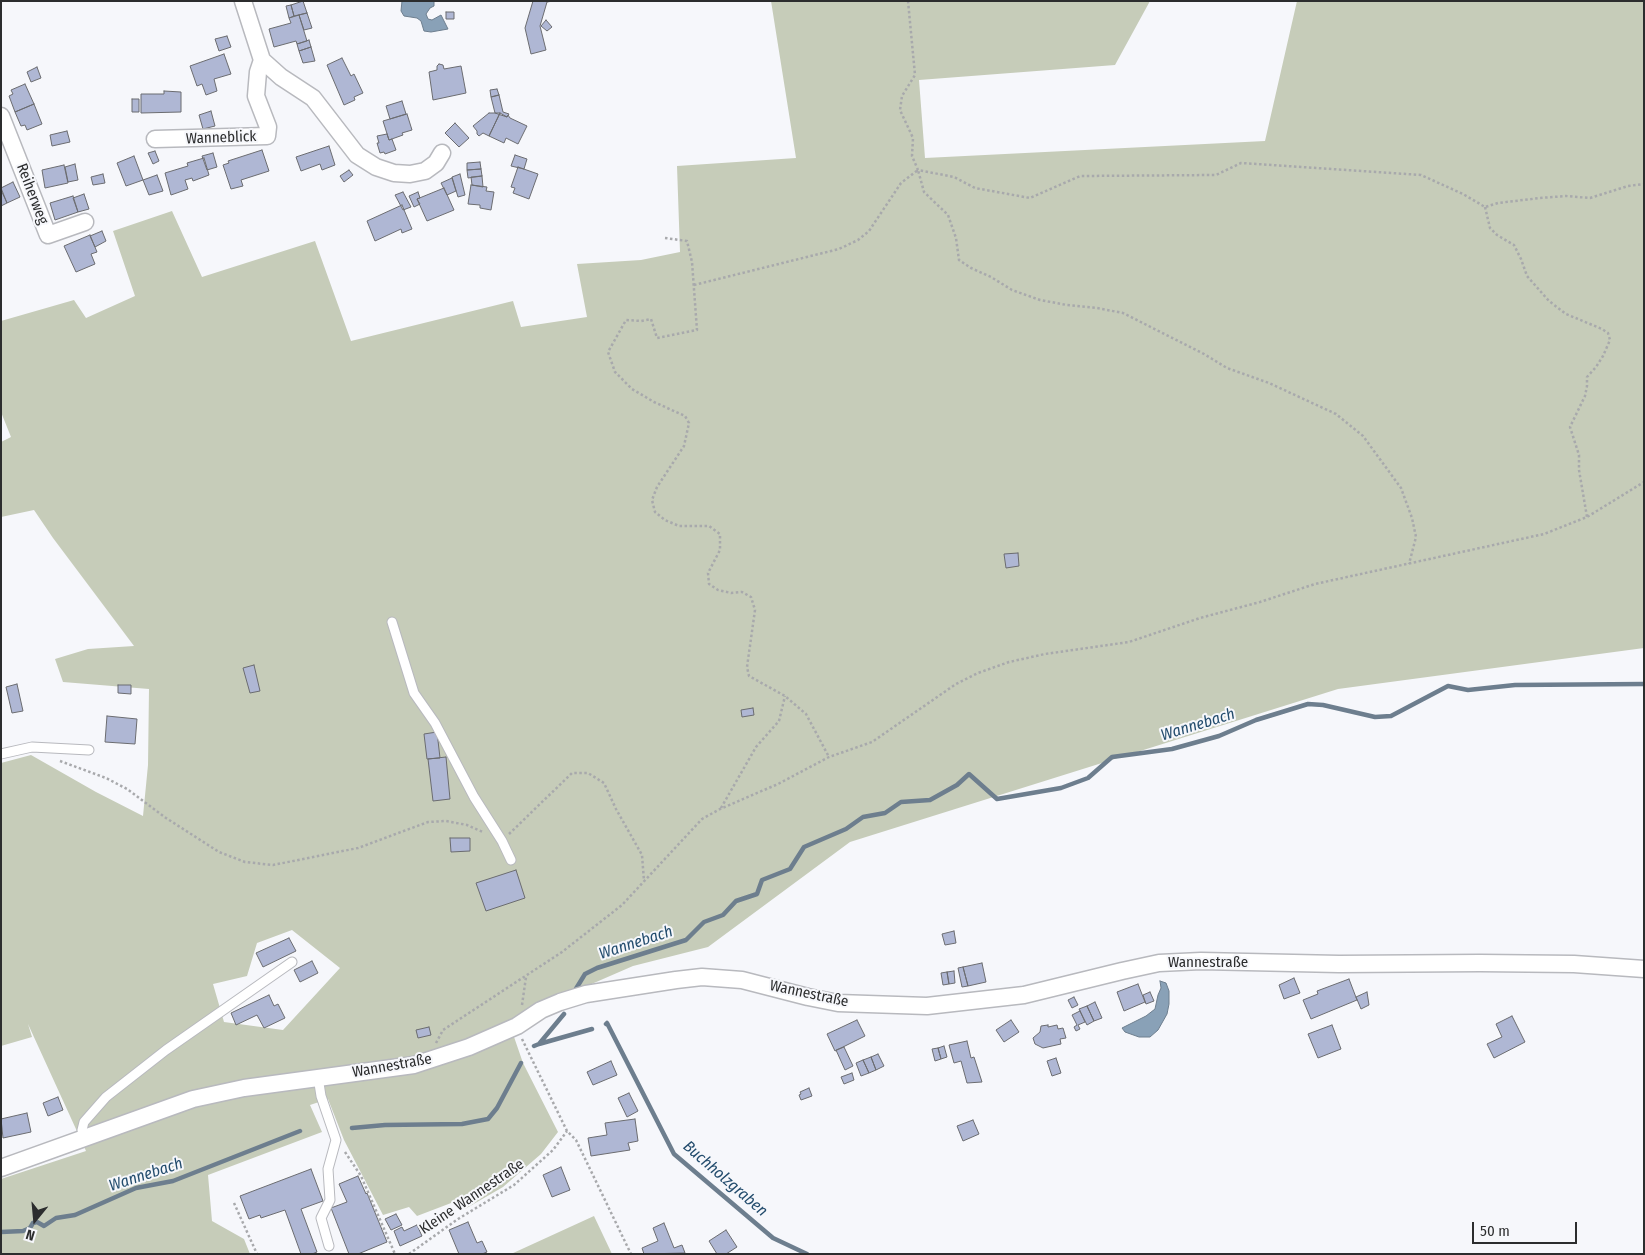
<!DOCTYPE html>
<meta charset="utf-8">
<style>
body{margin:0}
#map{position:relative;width:1645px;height:1255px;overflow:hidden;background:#f6f7fb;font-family:"Fira Sans Condensed",sans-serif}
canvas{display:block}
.frame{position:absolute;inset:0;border:2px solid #2c2d2e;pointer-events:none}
.north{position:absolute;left:10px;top:1195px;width:50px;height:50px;-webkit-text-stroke:4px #f6f7fb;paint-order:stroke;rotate:197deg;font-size:14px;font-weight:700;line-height:20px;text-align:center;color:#2c2d2e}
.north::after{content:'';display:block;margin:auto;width:18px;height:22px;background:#2c2d2e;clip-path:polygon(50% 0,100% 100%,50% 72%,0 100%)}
.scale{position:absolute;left:1472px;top:1222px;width:105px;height:22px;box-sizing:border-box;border:2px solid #2c2d2e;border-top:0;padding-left:6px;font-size:15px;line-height:18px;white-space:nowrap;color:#2c2d2e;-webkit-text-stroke:4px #f6f7fb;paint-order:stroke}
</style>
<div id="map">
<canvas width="1645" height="1255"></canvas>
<div class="frame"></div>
<div class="north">N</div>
<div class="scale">50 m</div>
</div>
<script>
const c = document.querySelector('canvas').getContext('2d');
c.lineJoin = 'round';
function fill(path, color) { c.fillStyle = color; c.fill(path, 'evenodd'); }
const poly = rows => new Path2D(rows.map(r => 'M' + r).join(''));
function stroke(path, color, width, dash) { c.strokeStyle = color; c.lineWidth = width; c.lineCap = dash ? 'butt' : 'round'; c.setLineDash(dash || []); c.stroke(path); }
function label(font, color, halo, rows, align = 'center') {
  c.font = font + ' "Fira Sans Condensed",sans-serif'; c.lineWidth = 4; c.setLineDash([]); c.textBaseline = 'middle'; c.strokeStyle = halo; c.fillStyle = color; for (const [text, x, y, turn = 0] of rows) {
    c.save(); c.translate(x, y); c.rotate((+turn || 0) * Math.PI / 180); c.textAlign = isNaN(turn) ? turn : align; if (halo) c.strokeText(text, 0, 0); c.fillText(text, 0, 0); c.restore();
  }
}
fill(poly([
 [771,1,1150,1,1115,65,919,80,925,158,1265,141,1297,1,1644,1,1644,648,1338,689,850,842,708,947,633,966,426,1056,513,1034,523,1063,558,1132,541,1154,503,1187,465,1209,459,1200,417,1216,409,1207,383,1215,344,1140,328,1099,310,1105,322,1132,208,1175,212,1221,244,1239,250,1254,1,1254,1,1179,86,1151,28,1024,32,1037,1,1046,1,763,31,755,96,792,143,816,148,765,149,689,63,682,55,659,88,649,134,646,53,538,34,510,1,517,1,442,11,437,1,412,1,321,74,300,86,318,135,296,113,231,172,211,202,277,315,241,351,341,513,301,521,327,587,317,577,264,641,260,680,252,677,166,796,158],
 [292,930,340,968,283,1030,224,1022,213,984,247,976,257,943],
 [594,1216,612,1254,511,1254]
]), '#c6ccb9');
const water = poly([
 [402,1,434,1,434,6,430,8,426,14,428,19,432,20,441,15,448,29,431,32,424,31,421,21,417,18,404,16,401,11,402,1],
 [1160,981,1166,983,1169,991,1169,1004,1167,1014,1158,1030,1150,1037,1139,1037,1125,1032,1122,1028,1146,1016,1155,1009,1158,995,1161,988,1160,981]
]);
fill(water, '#89a1b7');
stroke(water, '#6d7e8e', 1);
stroke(poly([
 [574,992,585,974,597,968,686,940,704,922,723,915,736,901,757,894,762,880,790,869,804,847,846,829,863,817,885,813,901,802,930,800,957,785,969,774,997,799,1061,788,1088,778,1112,757,1172,749,1219,736,1256,720,1308,704,1323,705,1375,717,1391,716,1448,686,1468,690,1515,685,1644,684],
 [606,1024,607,1023,674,1154,773,1238,807,1254],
 [539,1044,592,1029],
 [534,1046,539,1044,564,1014],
 [352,1128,385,1125,462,1124,488,1119,497,1108,521,1063],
 [1,1232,23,1231,30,1228,33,1223,37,1222,44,1226,56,1218,75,1215,136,1188,173,1181,300,1131]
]), '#6d7e8e', 4.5);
const building = poly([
 [303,1,307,13,294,16,291,5,303,1],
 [533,1,553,1,547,2,540,26,546,50,531,54,525,28,533,1],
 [291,5,294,16,289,18,286,6,291,5],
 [446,12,454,12,454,19,446,19,446,12],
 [307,13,312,28,304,30,299,15,307,13],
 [299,15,307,41,297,44,296,41,274,47,269,29,291,23,289,18,299,15],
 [546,20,552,27,547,31,541,26,546,20],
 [227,36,231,47,219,51,215,39,227,36],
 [309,40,311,47,299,51,297,44,309,40],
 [311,47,315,61,303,63,299,51,311,47],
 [224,54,231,74,214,79,217,91,206,95,202,84,197,86,190,66,224,54],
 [342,58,351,76,354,74,363,93,354,97,355,100,344,105,327,65,342,58],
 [439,64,443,65,444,69,461,66,466,93,433,100,429,72,437,70,437,66,439,64],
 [37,67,41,78,31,82,27,72,37,67],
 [25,84,34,104,15,112,9,96,13,94,11,90,25,84],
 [497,89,499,95,491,97,490,90,497,89],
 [164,91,181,92,181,112,141,113,141,94,164,94,164,91],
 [499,95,503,112,509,114,507,117,495,113,491,97,499,95],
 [132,99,139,99,139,112,132,112,132,99],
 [402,101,406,114,390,119,386,106,402,101],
 [34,104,42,124,27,130,25,125,21,126,15,112,34,104],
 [211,111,215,126,203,129,199,115,211,111],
 [489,113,500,113,489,136,483,133,479,136,477,134,477,131,473,126,489,113],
 [500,113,507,117,508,115,510,118,527,126,518,144,506,138,504,143,489,136,500,113],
 [407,114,412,130,402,133,403,135,389,140,383,121,407,114],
 [455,123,469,138,459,147,445,133,455,123],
 [67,131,70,142,52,146,50,135,67,131],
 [387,134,389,140,392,139,396,150,385,154,384,152,380,153,377,143,379,143,377,136,387,134],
 [329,146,335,165,322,170,320,164,301,171,296,157,329,146],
 [262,150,269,171,241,180,243,186,231,189,223,165,229,163,228,161,262,150],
 [155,151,159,161,153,164,148,153,155,151],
 [213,153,217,167,207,170,202,156,213,153],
 [515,155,527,159,524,169,511,166,515,155],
 [134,156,143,180,126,186,117,163,134,156],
 [204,158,209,175,193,181,192,178,185,180,188,189,171,195,165,173,188,166,187,163,204,158],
 [480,162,481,169,467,170,467,163,480,162],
 [75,164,78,180,68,182,65,167,75,164],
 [64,165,68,183,45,188,42,170,64,165],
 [518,167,538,174,529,199,513,193,515,188,511,187,518,167],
 [481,169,482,176,468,178,467,170,481,169],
 [349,170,353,175,344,182,340,176,349,170],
 [103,174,105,183,93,185,91,177,103,174],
 [460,174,465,195,458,197,452,177,460,174],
 [157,175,163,191,149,195,143,180,157,175],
 [482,176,483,187,472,185,471,177,482,176],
 [452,178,456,191,447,195,441,183,452,178],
 [13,182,20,197,7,203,1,188,13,182],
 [471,185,487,187,486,191,494,192,491,210,480,208,480,205,468,204,471,185],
 [444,188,454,210,427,221,417,199,444,188],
 [1,190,7,203,1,206,1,190],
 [403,192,411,207,403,210,395,195,403,192],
 [418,192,420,198,417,199,420,204,414,207,409,196,418,192],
 [84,194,89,209,78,212,73,198,84,194],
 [73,196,78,212,55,220,50,203,73,196],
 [402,205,412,229,402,233,401,229,375,241,367,221,402,205],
 [102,231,106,241,95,247,90,236,102,231],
 [90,235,97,252,91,254,95,264,76,272,64,246,90,235],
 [1018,553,1019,566,1006,568,1004,554,1018,553],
 [254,665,260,691,250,693,243,668,254,665],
 [17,684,23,711,12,713,6,687,17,684],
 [118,685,131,685,131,694,118,693,118,685],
 [753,708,754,715,742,717,741,710,753,708],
 [107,716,137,719,135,744,105,742,107,716],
 [437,732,440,758,427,759,424,734,437,732],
 [446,757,450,799,433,801,428,759,446,757],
 [450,838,470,838,470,851,451,852,450,838],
 [516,870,525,898,486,911,476,883,516,870],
 [954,931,956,943,945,945,942,934,954,931],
 [289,938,296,951,263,967,256,953,289,938],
 [312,961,318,973,300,982,294,970,312,961],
 [982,963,986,982,968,986,963,967,982,963],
 [963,967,968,986,962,987,958,968,963,967],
 [954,971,955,983,949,984,947,972,954,971],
 [947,972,949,984,943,985,941,973,947,972],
 [1294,978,1300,993,1284,999,1279,985,1294,978],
 [1349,979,1357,1000,1311,1019,1303,1000,1318,994,1317,991,1349,979],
 [1138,984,1145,1002,1124,1011,1117,992,1138,984],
 [1150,992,1154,1001,1146,1004,1143,995,1150,992],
 [1367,992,1369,1005,1361,1009,1356,997,1367,992],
 [269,995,274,1006,278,1004,285,1018,264,1028,257,1015,236,1025,231,1013,269,995],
 [1074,997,1078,1005,1072,1008,1068,1000,1074,997],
 [1095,1002,1102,1018,1094,1021,1087,1006,1095,1002],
 [1087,1006,1094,1021,1087,1025,1079,1009,1087,1006],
 [1080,1011,1085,1022,1078,1025,1080,1029,1076,1031,1074,1027,1077,1025,1072,1015,1080,1011],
 [1512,1016,1525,1042,1494,1058,1487,1044,1502,1037,1496,1024,1512,1016],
 [857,1020,865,1036,835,1051,827,1034,857,1020],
 [1011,1020,1019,1032,1004,1042,996,1030,1011,1020],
 [1048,1025,1048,1027,1057,1025,1058,1029,1063,1028,1066,1038,1060,1039,1061,1044,1043,1048,1035,1044,1033,1038,1040,1032,1041,1026,1048,1025],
 [1332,1025,1341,1049,1318,1058,1308,1034,1332,1025],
 [429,1027,431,1035,418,1038,416,1030,429,1027],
 [967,1041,971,1058,974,1057,982,1082,967,1083,961,1061,954,1063,949,1045,967,1041],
 [944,1046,947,1057,941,1059,938,1048,944,1046],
 [844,1047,853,1066,845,1070,836,1050,844,1047],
 [938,1048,941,1059,935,1061,932,1049,938,1048],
 [878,1054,884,1066,876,1070,871,1057,878,1054],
 [871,1057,876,1070,869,1073,863,1060,871,1057],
 [1056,1058,1061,1073,1052,1076,1047,1061,1056,1058],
 [863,1060,869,1073,861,1076,856,1063,863,1060],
 [611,1061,617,1075,593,1085,587,1072,611,1061],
 [852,1073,854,1080,844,1084,841,1077,852,1073],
 [809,1088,812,1096,801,1100,799,1095,801,1094,800,1092,809,1088],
 [629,1093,638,1111,627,1117,618,1098,629,1093],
 [58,1097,63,1110,48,1116,43,1103,58,1097],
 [27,1113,31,1132,3,1138,1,1119,27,1113],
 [635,1119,638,1141,628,1143,630,1150,591,1156,588,1138,607,1135,605,1123,635,1119],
 [973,1120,979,1134,963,1141,957,1126,973,1120],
 [561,1167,570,1190,552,1197,543,1175,561,1167],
 [311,1169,323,1201,301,1209,317,1252,312,1254,301,1254,285,1210,261,1218,260,1215,249,1219,240,1196,311,1169],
 [358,1176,366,1194,367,1193,387,1242,358,1254,349,1254,331,1208,347,1202,339,1184,358,1176],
 [396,1214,402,1225,391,1230,385,1219,396,1214],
 [468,1222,477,1243,482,1241,487,1252,482,1254,459,1254,449,1230,468,1222],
 [664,1223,674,1248,682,1245,685,1253,644,1254,642,1248,658,1241,653,1228,664,1223],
 [417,1225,422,1236,400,1246,394,1231,402,1227,404,1231,417,1225],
 [726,1230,737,1247,726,1254,717,1254,709,1241,726,1230]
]);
fill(building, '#afb7d4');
stroke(building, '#6b6c70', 1);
const lane = poly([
 [392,622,414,693,435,723,474,797,502,841,511,860],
 [1,754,32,747,89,750],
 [318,1077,321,1096,336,1140,328,1169,330,1200,321,1218,329,1246],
 [84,1138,82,1130,84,1122,106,1097,166,1050,292,962]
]);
const street = poly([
 [243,1,262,60,281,77,313,98,357,155,376,167,394,173,410,174,425,171,436,163,442,153],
 [1,116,48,235,85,222],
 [155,139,267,136,268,127,256,96,258,72,262,60],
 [1,1168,193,1099,244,1088,414,1065,469,1047,517,1026,541,1010,560,1002,586,994,676,980,702,977,742,980,808,997,838,1003,927,1006,1024,995,1122,971,1159,963,1201,961,1339,964,1480,963,1574,964,1644,969]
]);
stroke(lane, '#b8b9be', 11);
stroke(street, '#b8b9be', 19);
stroke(poly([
 [908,1,915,75,902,96,900,110,913,138,912,156,918,170,954,177,975,188,1030,198,1080,176,1216,175,1241,163,1421,175,1463,194,1485,207,1498,203,1540,198,1566,196,1590,198,1628,186,1644,184],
 [1485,207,1490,228,1497,235,1514,245,1521,259,1527,276,1549,301,1566,314,1602,329,1608,333,1610,340,1603,356,1596,367,1587,377,1587,386,1585,396,1570,427,1579,455,1579,470,1587,517],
 [665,238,687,241,692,262,697,330,657,338,651,319,641,321,626,320,608,352,615,372,632,389,654,402,685,416,689,423,684,446,657,487,652,500,655,512,665,520,679,526,709,526,720,534,720,550,708,573,709,584,718,590,731,593,742,592,751,597,755,610,747,667,749,676,785,696,806,714,829,757],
 [694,285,839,249,858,240,869,231,901,183,918,170,924,192,948,215,956,238,959,260,971,268,991,277,1012,290,1040,300,1067,305,1097,308,1123,313,1204,354,1227,368,1269,383,1336,414,1363,436,1401,488,1412,518,1416,537,1409,564],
 [60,761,106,778,127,789,166,818,219,852,245,862,273,865,358,848,428,822,446,821,467,825,483,832],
 [721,808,756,747,779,721,785,696],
 [509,834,572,773,588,773,604,783,616,809,642,855,644,881],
 [522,1005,526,977],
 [522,1039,567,1131,576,1140,631,1254],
 [436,1043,443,1030,562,952,622,905,702,819,720,809,778,784,829,757,872,742,956,684,978,673,1009,662,1045,654,1129,642,1200,618,1260,602,1315,584,1544,534,1587,517,1644,482],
 [345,1152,361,1176,395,1254],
 [234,1203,257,1254],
 [409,1254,458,1219,514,1185,553,1150,567,1131]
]), '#a8a9ac', 2.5, [2.5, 2.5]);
stroke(lane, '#fff', 9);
stroke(street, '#fff', 16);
label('15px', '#2c2d2e', '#f6f7fb', [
 ["Wanneblick",221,138,-2],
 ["Reiherweg",32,194,69],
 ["Wannestraße",1208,963],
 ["Wannestraße",809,994,12],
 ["Wannestraße",392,1066,-10],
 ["Kleine Wannestraße",472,1197,-34]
]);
label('italic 16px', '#234c6d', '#f6f7fb', [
 ["Wannebach",1198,725,-17],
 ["Wannebach",636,943,-18],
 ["Wannebach",146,1175,-18],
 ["Buchholzgraben",725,1179,41]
]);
</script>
